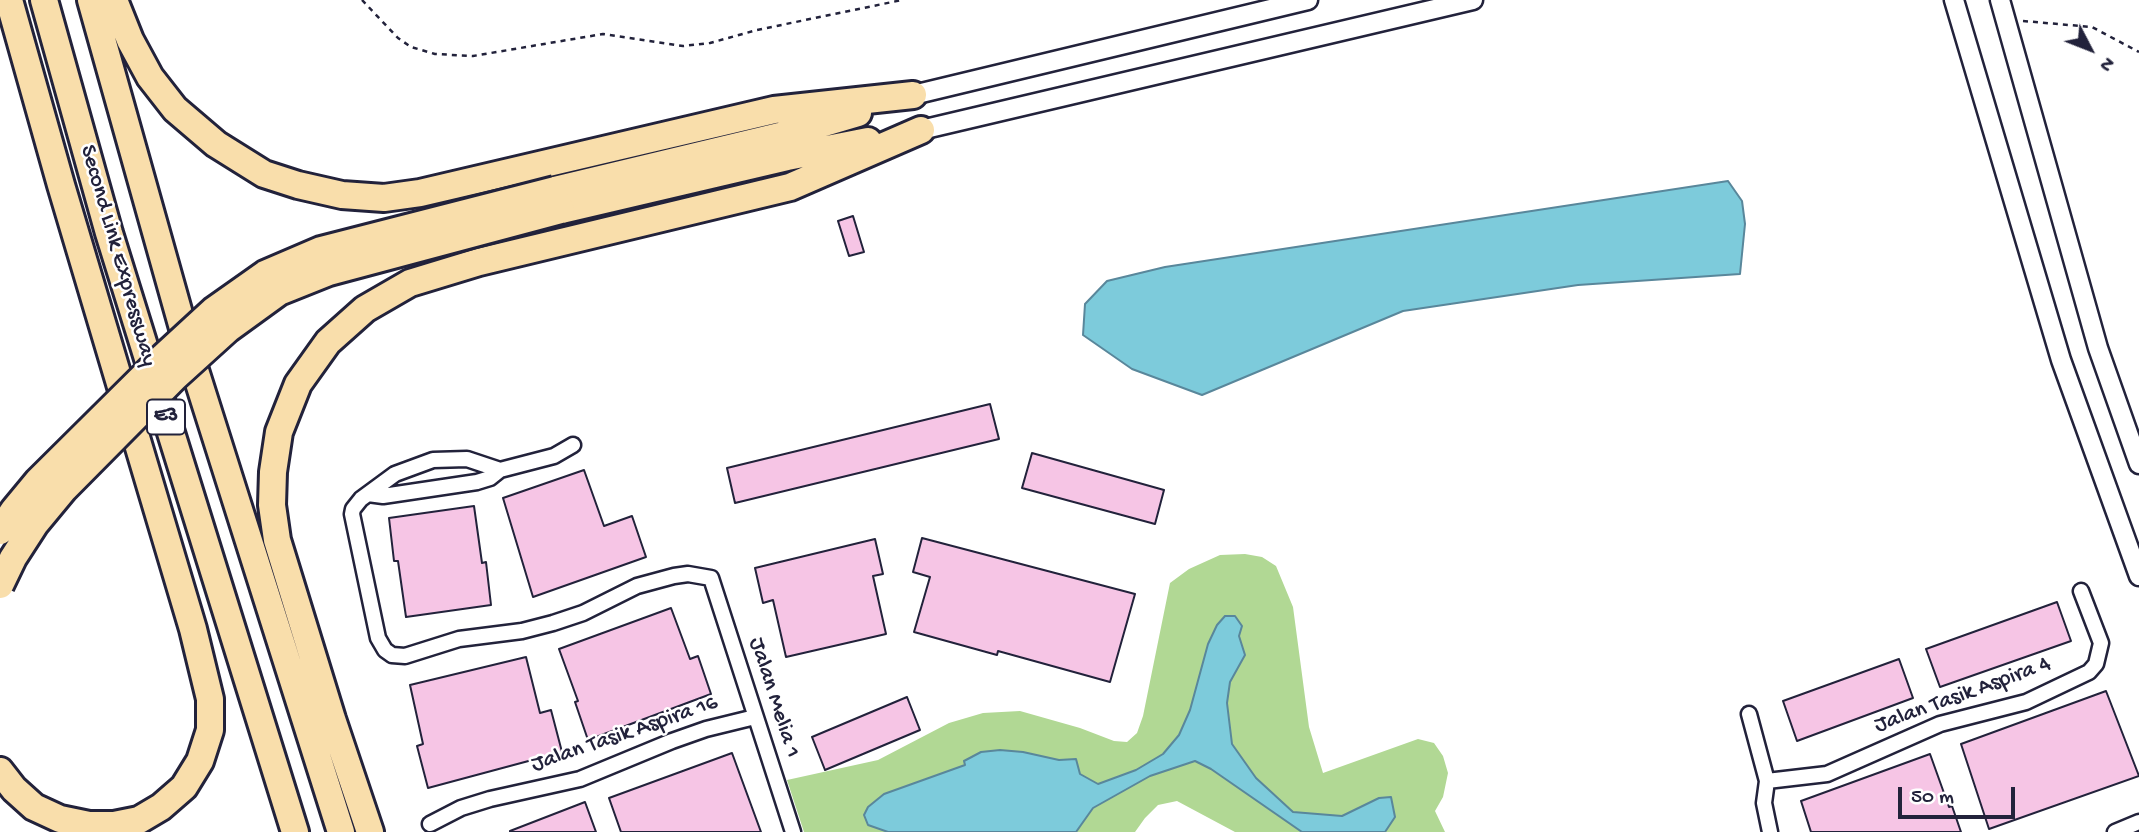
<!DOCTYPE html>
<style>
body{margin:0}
#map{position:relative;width:2139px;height:832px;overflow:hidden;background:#fff;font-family:"Gochi Hand",sans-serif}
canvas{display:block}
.north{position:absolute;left:2055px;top:14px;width:70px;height:70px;-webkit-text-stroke:5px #fff;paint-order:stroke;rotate:132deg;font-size:19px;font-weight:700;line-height:28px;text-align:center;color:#22223b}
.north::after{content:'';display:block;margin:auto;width:24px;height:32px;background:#22223b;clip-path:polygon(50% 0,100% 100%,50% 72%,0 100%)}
.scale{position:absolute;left:1898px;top:787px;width:117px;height:32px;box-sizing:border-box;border:4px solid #22223b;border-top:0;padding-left:9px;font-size:21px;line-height:24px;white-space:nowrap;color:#22223b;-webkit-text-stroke:5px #fff;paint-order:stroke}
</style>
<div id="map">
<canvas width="2139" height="832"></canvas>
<div class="north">N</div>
<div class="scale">50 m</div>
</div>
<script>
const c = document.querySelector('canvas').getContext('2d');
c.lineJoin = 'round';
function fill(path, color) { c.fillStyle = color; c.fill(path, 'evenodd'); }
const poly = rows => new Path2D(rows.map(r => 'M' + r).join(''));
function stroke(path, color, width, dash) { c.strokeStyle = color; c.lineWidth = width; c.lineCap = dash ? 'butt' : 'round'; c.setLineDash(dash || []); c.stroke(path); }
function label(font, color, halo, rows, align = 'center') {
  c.font = font + ' "Gochi Hand",sans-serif'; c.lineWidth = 5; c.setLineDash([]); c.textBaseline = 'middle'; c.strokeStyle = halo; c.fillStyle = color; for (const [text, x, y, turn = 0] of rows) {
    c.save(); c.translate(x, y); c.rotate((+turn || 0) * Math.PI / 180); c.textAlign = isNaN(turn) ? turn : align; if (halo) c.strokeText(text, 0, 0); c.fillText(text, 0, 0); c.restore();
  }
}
fill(poly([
 [1245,554,1262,557,1276,566,1293,607,1309,727,1323,773,1418,739,1434,743,1443,756,1448,773,1443,797,1435,811,1445,832,1235,832,1177,801,1158,805,1145,818,1135,832,804,832,787,780,878,760,949,723,983,713,1020,711,1080,728,1114,741,1127,742,1137,733,1143,716,1170,583,1189,569,1220,555]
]), '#b1d894');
const water = poly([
 [1728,181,1742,201,1745,224,1740,274,1578,285,1403,311,1202,395,1132,369,1083,335,1085,304,1107,281,1165,267,1728,181],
 [1225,616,1235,616,1242,626,1239,636,1245,655,1230,682,1227,703,1232,744,1256,778,1293,812,1342,816,1379,798,1391,797,1395,817,1385,832,1302,832,1211,769,1195,761,1150,776,1093,808,1076,832,888,832,868,825,864,815,868,807,884,794,965,765,964,761,981,752,1000,750,1023,752,1059,760,1076,759,1080,774,1098,784,1136,770,1163,754,1179,735,1190,710,1208,644,1217,625,1225,616]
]);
fill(water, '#7dcbdb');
stroke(water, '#59879b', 2);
const building = poly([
 [853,216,864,252,849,256,838,221,853,216],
 [990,404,999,439,735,503,727,468,990,404],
 [1032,453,1164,490,1155,524,1022,488,1032,453],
 [584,470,604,526,632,516,646,557,533,597,503,498,584,470],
 [474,506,482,563,486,562,491,605,406,617,398,561,394,561,389,518,474,506],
 [922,538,1135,594,1110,682,998,651,997,655,914,632,930,577,913,572,922,538],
 [875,539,883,574,873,576,886,634,786,657,773,600,763,603,755,568,875,539],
 [2057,602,2071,641,1940,687,1926,649,2057,602],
 [671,608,690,659,698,656,711,694,588,740,575,702,578,701,559,649,671,608],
 [526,657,540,713,551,710,562,752,428,788,417,746,423,744,410,685,526,657],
 [1899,659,1913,698,1797,741,1783,701,1899,659],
 [2106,691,2139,776,1989,829,1961,744,2106,691],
 [907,697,920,730,825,770,812,737,907,697],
 [732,753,761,832,621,832,609,798,732,753],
 [1930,754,1949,807,1952,806,1961,832,1811,832,1801,801,1930,754],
 [585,802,596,832,510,832,510,831,585,802]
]);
fill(building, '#f6c5e5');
stroke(building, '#22223b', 2);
const minor = poly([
 [500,470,554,456,573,445],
 [368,494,383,496,477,482,490,478,500,470,467,459,433,460,395,474,361,499,353,509,352,514,378,638,385,650,392,655,405,656,459,639,522,631,553,623,583,613,637,586,674,576,688,574,711,578,793,832],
 [1749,714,1767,781,1764,803,1770,832],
 [1767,781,1827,774,1940,724,2026,702,2089,672,2096,664,2101,643,2081,591],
 [430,824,461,808,490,799,580,779,672,741,706,729,755,717],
 [2115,832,2139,822]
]);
const tertiary = poly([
 [1954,0,2061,360,2139,576],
 [2000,0,2098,348,2139,464],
 [913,95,1308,0],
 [921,130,1473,0]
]);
const motorway = poly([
 [44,0,109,233,295,832],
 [91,0,193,364,341,832],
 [114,0,130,40,150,77,175,109,216,144,264,174,298,185,342,195,384,198,420,193,774,110,913,95],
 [555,190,780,136,858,113],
 [561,210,787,157,868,141],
 [0,771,14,789,34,807,60,819,89,825,114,825,139,820,161,807,184,787,200,761,210,730,210,699,193,629,61,185,9,0],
 [370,832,332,719,277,540,272,505,273,472,279,432,298,384,328,342,365,309,410,283,479,262,790,187,921,130]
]);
stroke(minor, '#22223b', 19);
stroke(tertiary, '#22223b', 23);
stroke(motorway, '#22223b', 32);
stroke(poly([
 [362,0,398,38,411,47,435,54,473,56,603,34,683,46,710,43,757,30,902,0],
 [2023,21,2092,27,2139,52]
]), '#22223b', 2.5, [5, 5]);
stroke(minor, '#fff', 14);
stroke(tertiary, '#fff', 18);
stroke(motorway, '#f9deab', 26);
const motorwayBridge = poly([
 [0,531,14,510,38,481,164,356,214,310,265,274,321,250,555,190],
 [0,585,13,558,35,524,64,489,175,377,228,329,279,292,329,272,561,210]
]);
stroke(motorwayBridge, '#22223b', 32, []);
stroke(motorwayBridge, '#f9deab', 26);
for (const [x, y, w] of [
 [166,417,38]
]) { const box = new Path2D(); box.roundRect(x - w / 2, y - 17.5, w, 35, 5); c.fillStyle = '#fff'; c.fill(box); stroke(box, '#22223b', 2); }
label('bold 21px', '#22223b', null, [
 ["E3",166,417]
]);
label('23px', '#22223b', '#fff', [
 ["Second Link Expressway",117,256,74],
 ["Jalan Tasik Aspira 4",1963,696,-20],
 ["Jalan Melia 1",773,698,72],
 ["Jalan Tasik Aspira 16",625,735,-19]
]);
</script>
